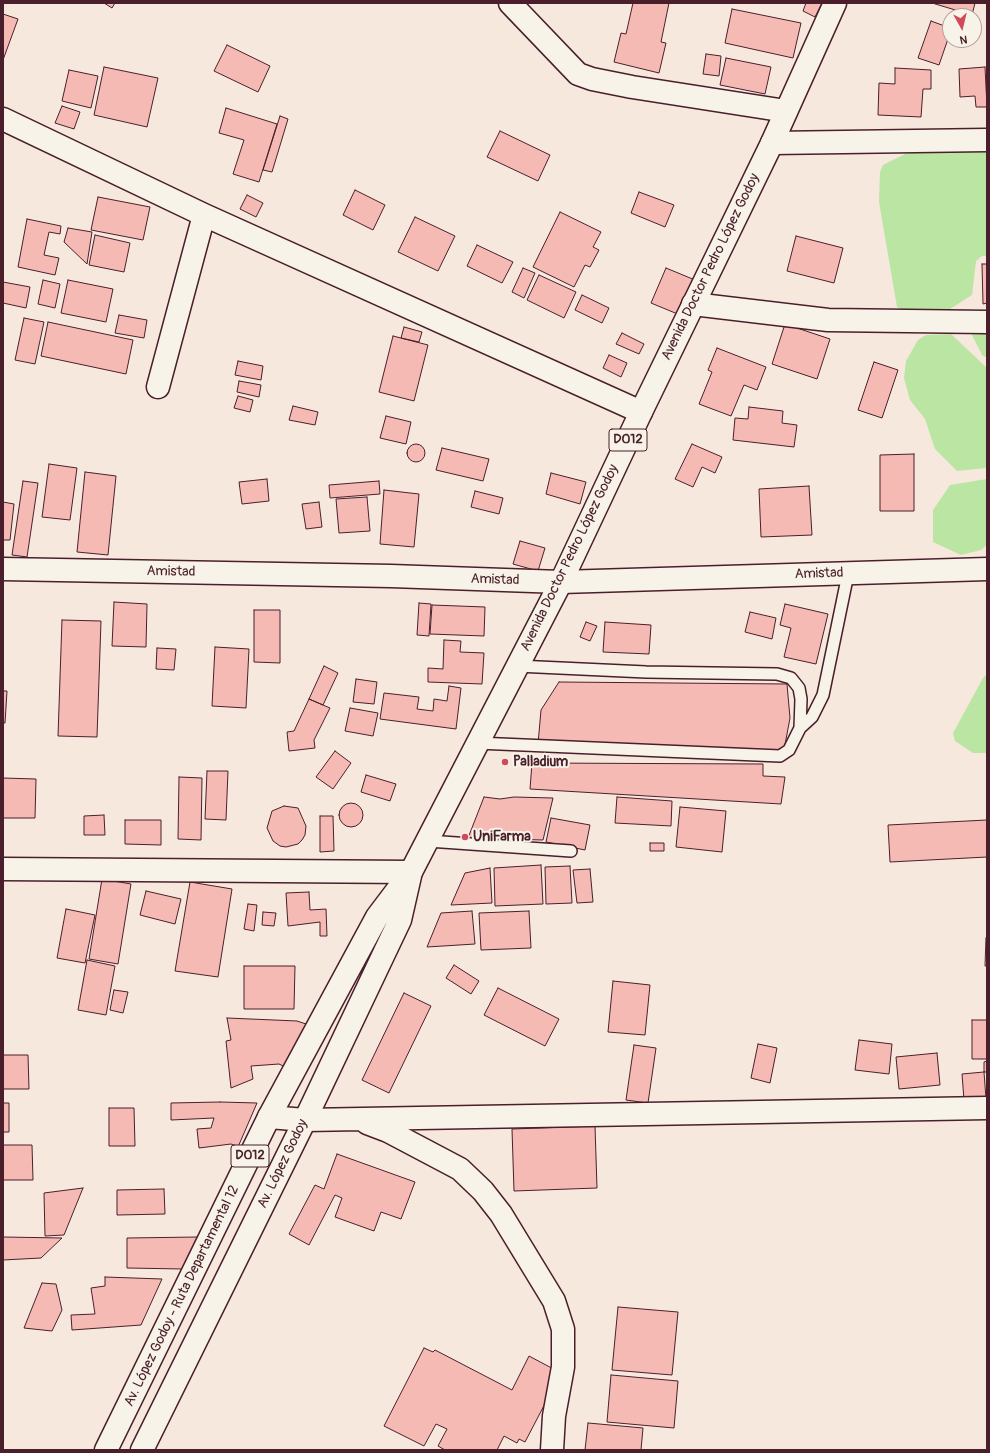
<!DOCTYPE html>
<meta charset="utf-8">
<style>
body{margin:0}
#map{position:relative;width:990px;height:1453px;overflow:hidden;background:#f7e8de;font-family:Pangolin,sans-serif}
canvas{display:block}
.frame{position:absolute;inset:0;border:4px solid #4a1f2b;pointer-events:none}
.north{position:absolute;left:942px;top:8px;width:40px;height:40px;box-sizing:border-box;background:#f7f3e8;border:1px solid #b29e9c;border-radius:50%;rotate:172deg;font-size:11px;font-weight:700;line-height:16px;text-align:center;color:#4a1f2b}
.north::after{content:'';display:block;margin:auto;width:14px;height:18px;background:#d1495b;clip-path:polygon(50% 0,100% 100%,50% 72%,0 100%)}
</style>
<div id="map">
<canvas width="990" height="1453"></canvas>
<div class="frame"></div>
<div class="north">N</div>
</div>
<script>
const c = document.querySelector('canvas').getContext('2d');
c.lineJoin = 'round';
function fill(path, color) { c.fillStyle = color; c.fill(path, 'evenodd'); }
const poly = rows => new Path2D(rows.map(r => 'M' + r).join(''));
function stroke(path, color, width, dash) { c.strokeStyle = color; c.lineWidth = width; c.lineCap = dash ? 'butt' : 'round'; c.setLineDash(dash || []); c.stroke(path); }
function label(font, color, halo, rows, align = 'center') {
  c.font = font + ' Pangolin,sans-serif'; c.lineWidth = 4; c.setLineDash([]); c.textBaseline = 'middle'; c.strokeStyle = halo; c.fillStyle = color; for (const [text, x, y, turn = 0] of rows) {
    c.save(); c.translate(x, y); c.rotate((+turn || 0) * Math.PI / 180); c.textAlign = isNaN(turn) ? turn : align; if (halo) c.strokeText(text, 0, 0); c.fillText(text, 0, 0); c.restore();
  }
}
fill(poly([
 [953,144,987,145,987,256,982,256,976,261,972,295,939,316,917,318,897,307,879,202,880,172,883,165,905,154],
 [987,328,987,358,982,355,972,335,977,329],
 [951,334,987,368,987,468,957,471,935,449,925,419,910,400,904,378,906,361,918,340,926,335],
 [987,479,987,545,981,550,961,555,933,542,933,510,950,485],
 [987,674,987,753,973,753,955,741,953,733,983,678]
]), '#bbe5a2');
const building = poly([
 [104,3,115,3,112,8,104,3],
 [633,3,669,3,661,42,666,43,659,73,614,62,621,33,626,34,633,3],
 [806,3,822,3,815,17,803,11,806,3],
 [932,3,975,3,972,15,932,3],
 [732,9,801,23,793,58,725,43,732,9],
 [3,14,18,19,3,60,3,14],
 [931,21,950,28,950,33,939,65,918,58,931,21],
 [227,45,270,66,258,92,214,71,227,45],
 [706,54,721,56,719,76,703,74,706,54],
 [726,58,771,67,765,94,720,85,726,58],
 [104,67,158,78,147,127,94,115,104,67],
 [985,67,987,107,976,107,975,96,960,97,959,69,985,67],
 [895,68,931,70,931,89,923,89,921,117,878,115,879,83,895,84,895,68],
 [69,70,98,76,91,108,62,101,69,70],
 [62,106,80,112,74,129,55,123,62,106],
 [226,108,277,124,259,182,233,174,244,140,219,133,226,108],
 [280,116,288,119,272,172,263,170,280,116],
 [500,131,550,155,538,181,487,157,500,131],
 [355,190,385,205,373,230,343,215,355,190],
 [639,192,674,205,665,227,631,213,639,192],
 [247,195,263,203,256,217,240,209,247,195],
 [98,197,150,207,143,240,91,230,98,197],
 [560,212,601,232,593,247,599,250,590,267,585,265,574,287,533,267,560,212],
 [415,217,455,236,438,271,398,252,415,217],
 [27,219,61,226,60,234,49,232,44,255,59,258,55,275,18,267,27,219],
 [68,228,92,232,87,264,64,242,68,228],
 [95,235,130,243,124,272,89,265,95,235],
 [796,236,843,248,834,283,787,271,796,236],
 [477,245,513,262,502,283,467,266,477,245],
 [982,264,987,264,987,303,983,304,982,264],
 [523,268,535,273,524,298,512,292,523,268],
 [666,268,695,280,680,315,651,303,666,268],
 [539,275,576,292,564,318,527,300,539,275],
 [43,280,60,284,55,308,38,304,43,280],
 [68,280,113,289,106,322,61,313,68,280],
 [3,282,30,287,26,308,3,303,3,282],
 [582,295,609,308,602,323,575,310,582,295],
 [119,315,147,320,144,338,115,333,119,315],
 [24,318,44,322,35,364,15,360,24,318],
 [48,322,133,340,126,374,41,356,48,322],
 [785,324,830,339,817,379,772,364,785,324],
 [404,327,422,332,419,342,401,338,404,327],
 [622,333,644,344,639,354,616,344,622,333],
 [393,336,428,345,414,401,379,392,393,336],
 [717,348,766,367,757,390,744,385,731,416,699,404,712,372,708,370,717,348],
 [609,355,627,363,621,377,603,368,609,355],
 [238,361,263,366,261,380,235,375,238,361],
 [874,362,898,370,882,418,858,410,874,362],
 [239,381,261,385,259,397,237,392,239,381],
 [238,396,253,400,250,412,234,408,238,396],
 [293,406,318,412,315,425,289,420,293,406],
 [749,407,783,411,782,423,797,425,794,447,733,440,735,418,748,419,749,407],
 [386,416,411,422,406,444,380,438,386,416],
 '407 453a9 9 0 1 1 18 0a9 9 0 1 1-18 0Z',
 [692,444,722,457,715,473,702,467,693,487,675,479,692,444],
 [442,448,489,459,483,481,436,470,442,448],
 [914,454,914,511,880,511,880,455,914,454],
 [49,464,77,468,70,520,42,517,49,464],
 [85,472,116,476,108,555,77,552,85,472],
 [551,473,586,482,580,504,546,494,551,473],
 [267,479,269,501,242,504,239,482,267,479],
 [23,481,38,483,27,557,12,555,23,481],
 [379,481,380,494,330,498,329,485,379,481],
 [809,486,812,535,761,537,759,489,809,486],
 [384,490,419,494,414,547,380,544,384,490],
 [475,491,503,498,499,514,471,507,475,491],
 [367,497,370,531,339,533,336,499,367,497],
 [3,502,14,504,10,540,3,540,3,502],
 [319,502,322,527,306,529,302,504,319,502],
 [520,541,545,548,538,571,513,564,520,541],
 [114,602,147,604,146,647,112,646,114,602],
 [419,603,431,604,429,636,417,635,419,603],
 [785,604,828,614,816,664,784,657,791,628,780,625,785,604],
 [432,605,485,607,484,636,430,634,432,605],
 [254,610,280,610,280,663,254,662,254,610],
 [750,612,776,618,772,639,745,632,750,612],
 [62,620,101,621,97,737,58,736,62,620],
 [586,622,597,626,590,641,580,637,586,622],
 [605,622,651,625,649,654,603,652,605,622],
 [444,640,461,641,460,652,484,653,482,684,428,682,428,668,443,669,444,640],
 [215,647,249,649,246,708,212,706,215,647],
 [157,648,176,649,174,670,156,669,157,648],
 [324,666,338,673,323,705,309,699,324,666],
 [356,679,377,682,374,704,353,702,356,679],
 [559,682,787,684,790,718,784,750,538,744,541,710,559,682],
 [449,686,461,688,456,729,380,719,384,693,419,697,417,709,433,711,434,699,447,701,449,686],
 [3,691,7,691,5,723,3,723,3,691],
 [309,699,330,708,314,740,315,748,289,751,287,732,294,731,309,699],
 [350,708,378,713,373,736,345,731,350,708],
 [335,751,351,763,333,789,316,777,335,751],
 [532,763,763,764,763,776,785,777,781,804,530,789,532,763],
 [207,771,228,771,226,820,205,819,207,771],
 [366,775,396,784,390,801,361,792,366,775],
 [179,777,202,778,201,840,178,839,179,777],
 [3,778,36,779,35,818,3,818,3,778],
 [484,797,500,799,514,797,553,798,543,840,468,838,484,797],
 [617,797,672,801,671,826,615,823,617,797],
 '339 815a12 12 0 1 1 24 0a12 12 0 1 1-24 0Z',
 [284,806,298,808,306,826,305,835,302,840,298,844,286,847,280,846,273,841,267,828,272,811,284,806],
 [680,807,726,811,722,852,676,847,680,807],
 [104,815,105,835,84,835,84,816,104,815],
 [320,816,333,816,334,851,320,852,320,816],
 [551,818,590,825,585,850,546,842,551,818],
 [125,820,161,820,161,845,125,844,125,820],
 [987,820,987,857,890,862,888,825,987,820],
 [650,843,664,843,664,851,650,851,650,843],
 [541,865,543,904,495,906,494,868,541,865],
 [570,866,572,903,546,904,545,867,570,866],
 [490,868,492,903,451,905,465,873,490,868],
 [590,869,593,902,577,903,573,870,590,869],
 [102,879,131,884,118,964,89,959,102,879],
 [190,882,232,889,218,977,175,971,190,882],
 [146,891,181,899,175,924,140,915,146,891],
 [309,892,310,910,326,909,327,936,320,936,320,922,288,926,286,893,309,892],
 [248,904,257,905,254,931,244,929,248,904],
 [66,909,95,915,85,963,57,958,66,909],
 [472,911,475,944,427,947,441,913,472,911],
 [529,911,531,948,481,950,479,913,529,911],
 [263,912,276,913,274,926,262,925,263,912],
 [986,938,987,938,987,966,985,966,986,938],
 [87,960,115,966,106,1015,78,1010,87,960],
 [454,965,479,981,471,994,446,978,454,965],
 [244,966,295,966,294,1009,244,1009,244,966],
 [613,981,650,985,645,1035,608,1032,613,981],
 [498,988,559,1019,545,1046,484,1015,498,988],
 [114,990,128,992,123,1013,110,1010,114,990],
 [404,993,431,1006,389,1093,362,1080,404,993],
 [227,1018,297,1021,309,1025,291,1070,279,1064,251,1066,253,1079,231,1088,226,1041,231,1040,227,1018],
 [972,1020,987,1020,987,1059,972,1059,972,1020],
 [859,1040,892,1044,889,1074,855,1070,859,1040],
 [758,1044,777,1048,770,1083,751,1078,758,1044],
 [634,1045,656,1048,648,1103,626,1100,634,1045],
 [937,1053,940,1085,899,1089,896,1057,937,1053],
 [3,1055,28,1055,29,1089,3,1089,3,1055],
 [987,1061,987,1072,984,1072,984,1062,987,1061],
 [984,1072,986,1099,964,1100,962,1074,984,1072],
 [220,1102,257,1103,238,1147,231,1144,199,1148,197,1129,211,1128,214,1118,171,1120,171,1103,220,1102],
 [3,1103,9,1103,9,1132,3,1132,3,1103],
 [109,1108,134,1108,135,1146,109,1146,109,1108],
 [595,1126,597,1188,514,1191,512,1129,595,1126],
 [3,1145,32,1145,33,1180,3,1180,3,1145],
 [337,1154,415,1182,401,1219,381,1212,374,1231,335,1217,342,1198,335,1195,309,1245,289,1234,315,1185,324,1189,337,1154],
 [83,1188,64,1235,45,1236,44,1193,83,1188],
 [164,1189,165,1214,117,1215,117,1190,164,1189],
 [3,1237,62,1238,41,1258,3,1260,3,1237],
 [198,1237,183,1269,127,1268,127,1238,198,1237],
 [105,1277,162,1279,141,1325,72,1330,71,1315,95,1314,91,1288,105,1286,105,1277],
 [42,1283,56,1284,62,1310,52,1331,24,1328,42,1283],
 [618,1307,678,1312,672,1375,612,1370,618,1307],
 [424,1348,433,1352,435,1350,512,1390,529,1356,561,1373,525,1442,519,1439,517,1443,504,1436,497,1450,445,1450,438,1446,447,1429,436,1424,424,1446,384,1426,424,1348],
 [611,1375,678,1381,674,1428,607,1422,611,1375],
 [588,1423,643,1428,641,1450,585,1450,588,1423]
]);
fill(building, '#f6bab4');
stroke(building, '#4a1f2b', 1);
const service = poly([
 [800,728,812,717,823,695,848,574],
 [477,743,780,756,789,750,800,728,801,699,799,688,791,678,777,674,646,672,517,666],
 [428,841,571,851]
]);
const minor = poly([
 [510,3,578,74,592,79,632,87,786,111],
 [3,119,204,215,641,412],
 [772,143,987,140],
 [693,304,828,320,987,322],
 [158,387,204,215],
 [3,869,411,872],
 [269,1117,305,1120,987,1108],
 [367,1123,388,1131,460,1169,483,1191,501,1214,554,1301,563,1329,563,1367,554,1416,552,1450]
]);
const tertiary = poly([
 [3,569,391,576,561,582,987,569]
]);
const primary = poly([
 [106,1450,269,1117,377,917,411,872,561,582,641,412,772,143,835,3],
 [142,1450,305,1120,400,920,410,876]
]);
stroke(service, '#4a1f2b', 14);
stroke(minor, '#4a1f2b', 25);
stroke(tertiary, '#4a1f2b', 25);
stroke(primary, '#4a1f2b', 25);
stroke(service, '#f7f3e8', 11);
stroke(minor, '#f7f3e8', 22);
stroke(tertiary, '#f7f3e8', 22);
stroke(primary, '#f7f3e8', 22);
for (const [x, y, r, color] of [
 [505,762,4,"#d1495b"],
 [465,837,4,"#d1495b"]
]) { const dot = new Path2D(); dot.arc(x, y, r, 0, 2 * Math.PI); c.fillStyle = color; c.fill(dot); stroke(dot, '#f7f3e8', 1.5); }
for (const [x, y, w] of [
 [628,440,38],
 [250,1156,38]
]) { const box = new Path2D(); box.roundRect(x - w / 2, y - 11, w, 22, 3); c.fillStyle = '#f7f3e8'; c.fill(box); stroke(box, '#4a1f2b', 1); }
label('bold 13px', '#4a1f2b', null, [
 ["D012",628,440],
 ["D012",250,1156]
]);
label('14px', '#4a1f2b', '#f7f3e8', [
 ["Avenida Doctor Pedro López Godoy",711,267,-64],
 ["Avenida Doctor Pedro López Godoy",570,558,-64],
 ["Amistad",171,572,1],
 ["Amistad",819,574,-2],
 ["Amistad",495,580,2],
 ["Av. López Godoy",283,1164,-64],
 ["Av. López Godoy - Ruta Departamental 12",182,1296,-64]
]);
label('bold 14px', '#4a1f2b', '#f7f3e8', [
 ["Palladium",513,762],
 ["UniFarma",473,837]
], 'left');
</script>
